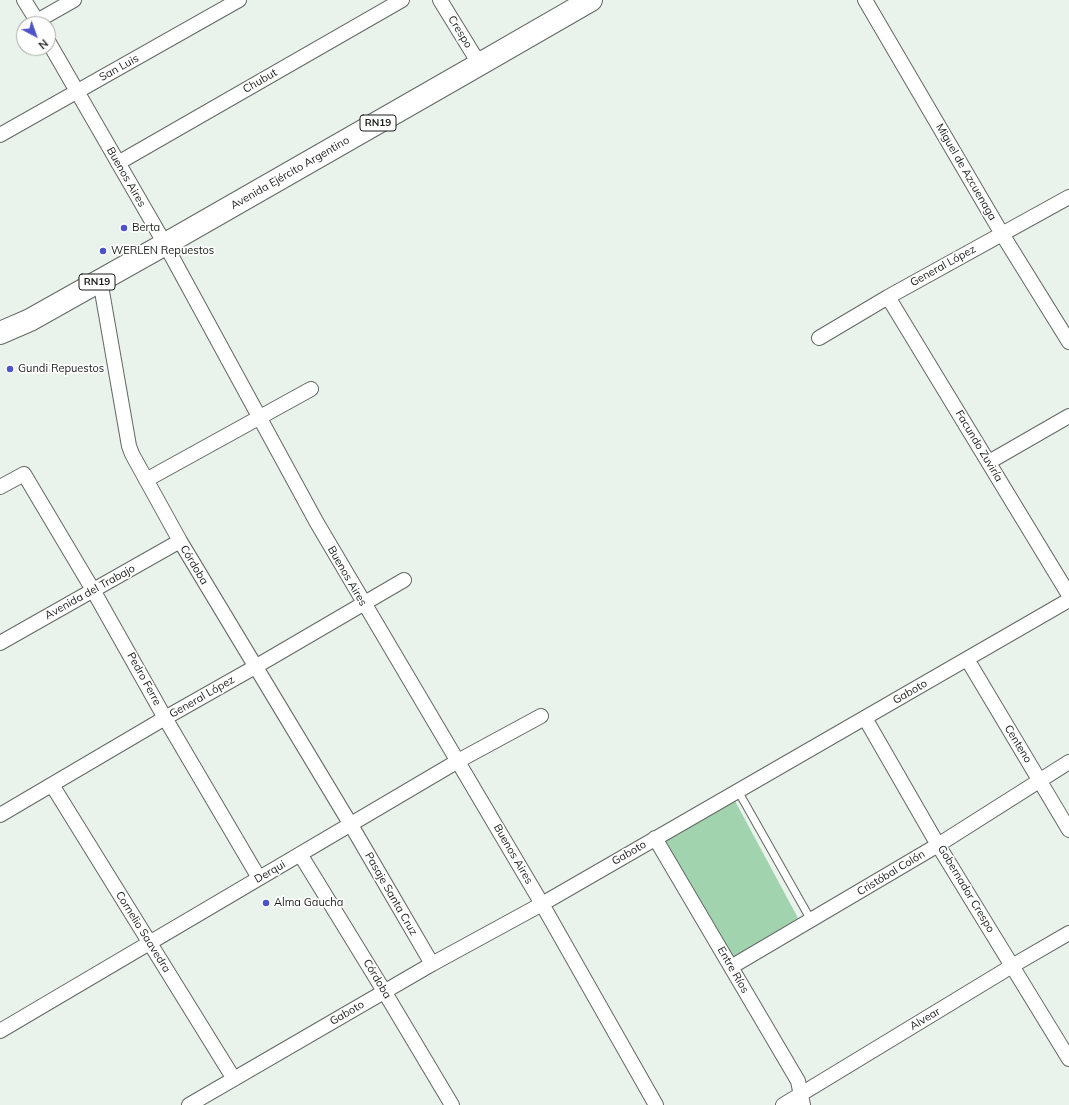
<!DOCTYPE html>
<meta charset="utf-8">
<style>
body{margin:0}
#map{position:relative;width:1069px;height:1105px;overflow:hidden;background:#e9f2eb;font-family:Mulish,sans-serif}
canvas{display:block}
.north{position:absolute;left:16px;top:16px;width:40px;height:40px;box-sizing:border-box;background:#fff;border:1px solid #a3a5a3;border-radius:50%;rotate:139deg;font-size:11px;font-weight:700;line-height:16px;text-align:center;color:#1a1d1a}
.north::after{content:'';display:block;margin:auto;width:14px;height:18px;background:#4d52c8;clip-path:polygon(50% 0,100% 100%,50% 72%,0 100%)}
</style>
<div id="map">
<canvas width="1069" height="1105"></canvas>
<div class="north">N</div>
</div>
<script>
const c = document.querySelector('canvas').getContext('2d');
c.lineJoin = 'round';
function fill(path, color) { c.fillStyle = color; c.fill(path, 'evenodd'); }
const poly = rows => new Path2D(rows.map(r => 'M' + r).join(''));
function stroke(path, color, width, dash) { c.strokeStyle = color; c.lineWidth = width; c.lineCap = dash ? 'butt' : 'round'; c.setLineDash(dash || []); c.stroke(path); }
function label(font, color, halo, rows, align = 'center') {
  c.font = font + ' Mulish,sans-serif'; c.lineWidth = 3.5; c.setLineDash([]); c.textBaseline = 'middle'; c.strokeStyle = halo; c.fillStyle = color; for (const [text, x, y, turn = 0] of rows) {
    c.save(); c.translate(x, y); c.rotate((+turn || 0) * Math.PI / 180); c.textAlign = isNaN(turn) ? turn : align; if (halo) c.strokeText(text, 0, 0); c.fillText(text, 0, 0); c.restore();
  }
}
fill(poly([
 [735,801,798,918,733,957,664,842]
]), '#a1d4ae');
const lane = poly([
 [738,791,811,920]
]);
const street = poly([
 [24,0,39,24],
 [440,0,480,65],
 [865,0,1002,234,1069,342],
 [37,21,74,0],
 [48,41,165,244,317,523,542,904,656,1105],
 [0,135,239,0],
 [118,163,402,0],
 [100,280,129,446,132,454,180,541,351,825,432,964],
 [888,297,1069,595],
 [819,338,888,297,1069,197],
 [989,462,1069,416],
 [146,480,311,389],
 [0,487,24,474,93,590,165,718,259,878],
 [0,643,180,541],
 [967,659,1069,830],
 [865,718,938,845,1069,1059],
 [52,785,234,1079],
 [0,815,165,718,255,667,404,580],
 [655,838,798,1081,803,1105],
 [300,854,384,991,452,1105],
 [731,967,938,845,1069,762],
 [0,1031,458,761,541,716],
 [189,1105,432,964,542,904,1069,600],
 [783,1105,1012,966,1069,933]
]);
const primary = poly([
 [0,333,30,320,176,238,466,72,591,0]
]);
stroke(lane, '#626963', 9);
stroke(street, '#626963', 16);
stroke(primary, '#626963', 24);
stroke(lane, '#fff', 7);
stroke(street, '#fff', 14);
stroke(primary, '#fff', 22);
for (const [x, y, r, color] of [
 [124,228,4,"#4d52c8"],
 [103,251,4,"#4d52c8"],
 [10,369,4,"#4d52c8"],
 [266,903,4,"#4d52c8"]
]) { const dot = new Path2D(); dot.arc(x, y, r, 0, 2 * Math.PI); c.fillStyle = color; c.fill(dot); stroke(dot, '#fff', 1.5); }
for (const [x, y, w] of [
 [378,123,36],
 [97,282,36]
]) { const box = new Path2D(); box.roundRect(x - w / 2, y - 8, w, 16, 3); c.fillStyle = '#fff'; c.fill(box); stroke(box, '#1a1d1a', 1); }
label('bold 10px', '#1a1d1a', null, [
 ["RN19",378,123],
 ["RN19",97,282]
]);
label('11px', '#1a1d1a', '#fff', [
 ["Crespo",460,32,58],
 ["San Luis",119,68,-29],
 ["Chubut",260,81,-30],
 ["Miguel de Azcuenaga",966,172,60],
 ["Avenida Ejército Argentino",290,173,-30],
 ["Buenos Aires",126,177,60],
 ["General López",943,266,-29],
 ["Facundo Zuviría",979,446,59],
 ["Córdoba",194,565,59],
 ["Buenos Aires",347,576,60],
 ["Avenida del Trabajo",90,592,-29],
 ["Pedro Ferre",144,679,61],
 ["Gaboto",910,692,-30],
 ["General López",202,697,-30],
 ["Centeno",1018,744,59],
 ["Gaboto",629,853,-30],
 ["Buenos Aires",513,854,60],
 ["Derqui",270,872,-30],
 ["Cristóbal Colón",891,873,-31],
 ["Gobernador Crespo",966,889,59],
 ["Pasaje Santa Cruz",391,894,60],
 ["Cornelio Saavedra",143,932,58],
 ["Entre Ríos",733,970,60],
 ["Córdoba",377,979,59],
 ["Gaboto",347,1013,-30],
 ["Alvear",925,1019,-31]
]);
label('11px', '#1a1d1a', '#fff', [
 ["Berta",132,228],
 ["WERLEN Repuestos",111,251],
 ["Gundi Repuestos",18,369],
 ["Alma Gaucha",274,903]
], 'left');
</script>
